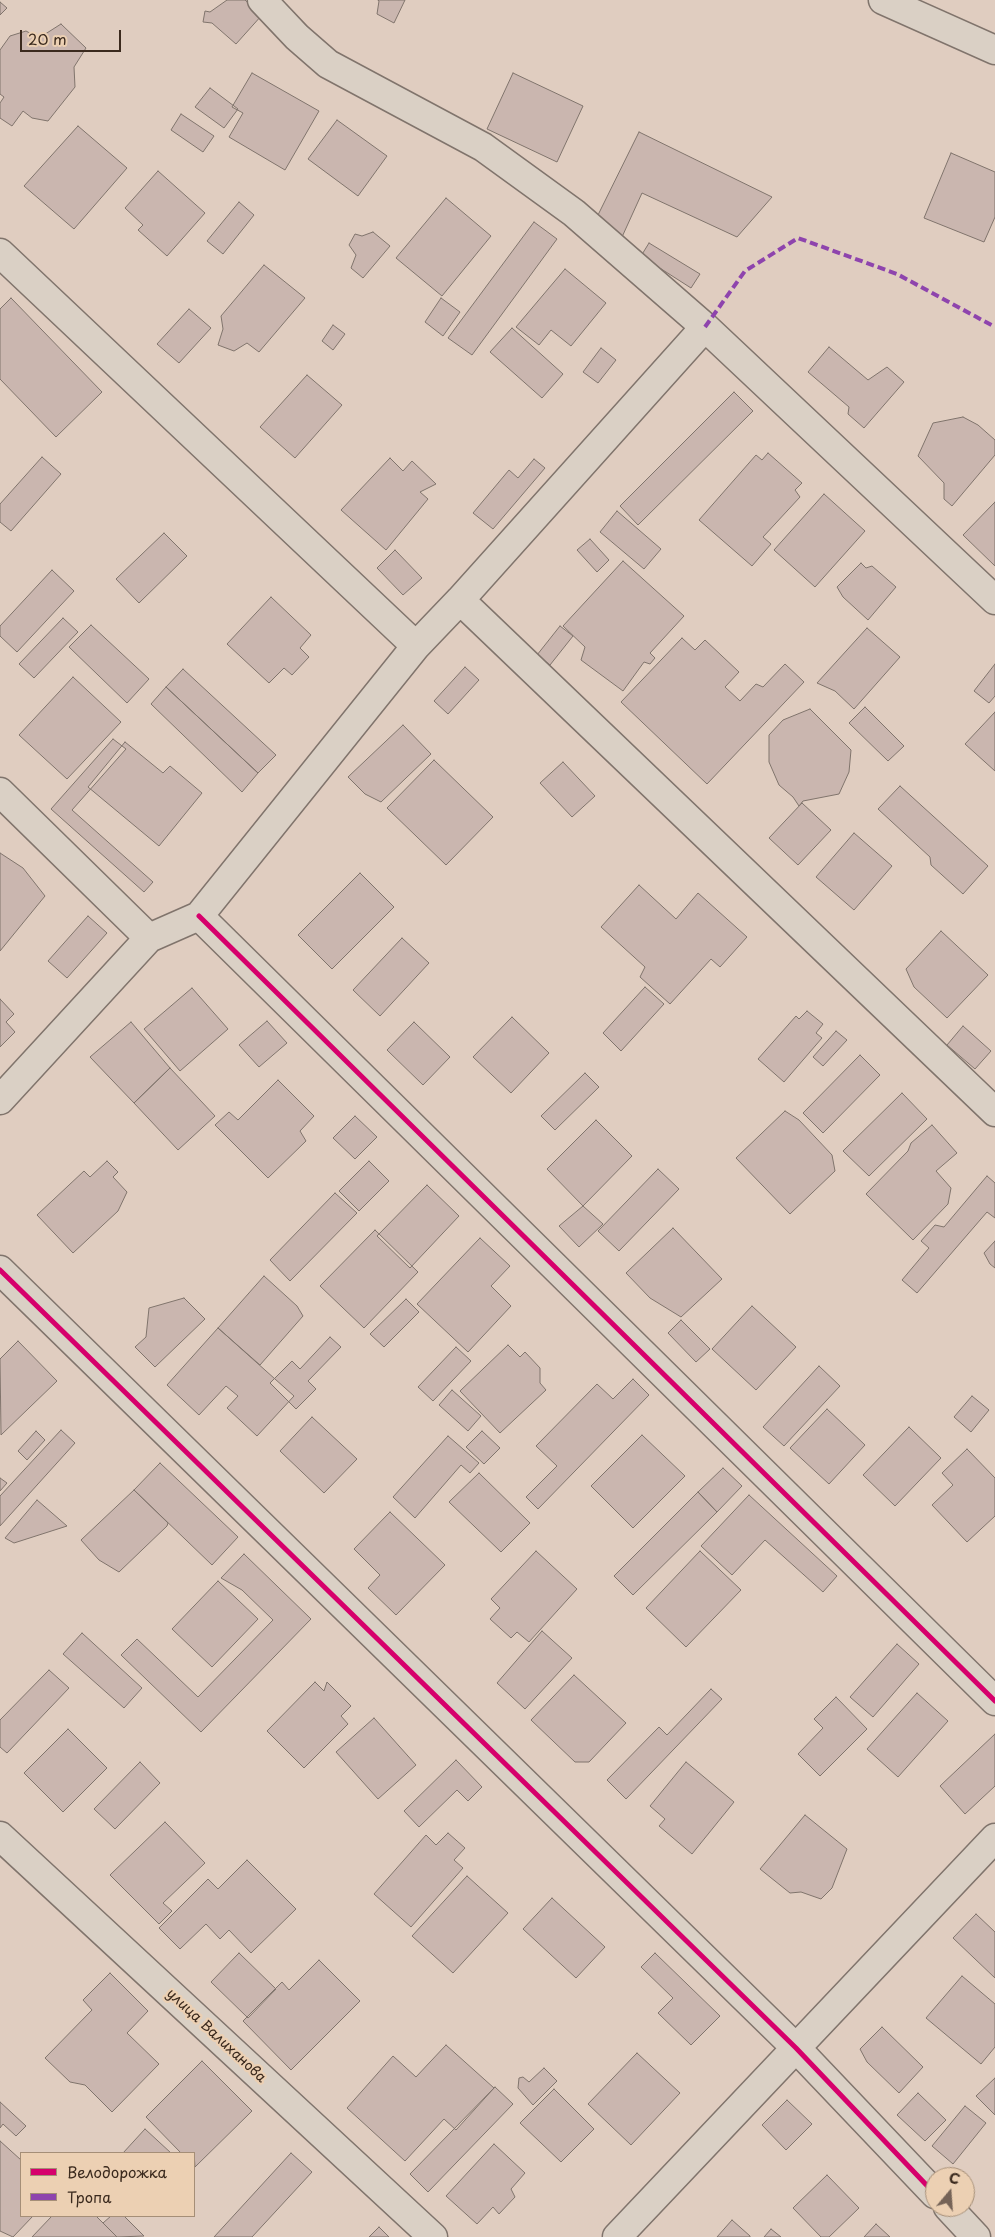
<!DOCTYPE html>
<meta charset="utf-8">
<style>
body{margin:0}
#map{position:relative;width:995px;height:2237px;overflow:hidden;background:#e0cdc0;font-family:"Playpen Sans",sans-serif}
canvas{display:block}
.legend{position:absolute;left:20px;top:2152px;width:175px;height:65px;box-sizing:border-box;background:#ecd0b3;border:1px solid #a58e77;margin:0;padding:6px 9px;list-style:none;font-size:15px;color:#3b2a1e}
.legend li{display:flex;align-items:center;gap:10px;height:25px}
.legend b{width:25px;border:1px solid #a58e77}
.north{position:absolute;left:925px;top:2167px;width:50px;height:50px;box-sizing:border-box;background:#ecd0b3;border:1px solid #a58e77;border-radius:50%;rotate:18deg;font-size:14px;font-weight:700;line-height:20px;text-align:center;color:#3b2a1e}
.north::after{content:'';display:block;margin:auto;width:18px;height:22px;background:#756357;clip-path:polygon(50% 0,100% 100%,50% 72%,0 100%)}
.scale{position:absolute;left:20px;top:30px;width:101px;height:22px;box-sizing:border-box;border:2px solid #3b2a1e;border-top:0;padding-left:6px;font-size:15px;line-height:18px;white-space:nowrap;color:#3b2a1e;-webkit-text-stroke:4px #ecd0b3;paint-order:stroke}
</style>
<div id="map">
<canvas width="995" height="2237"></canvas>
<ul class="legend">
<li><b style="height:6px;background:#d6006c"></b>Велодорожка</li>
<li><b style="height:6px;background:#8e44ad"></b>Тропа</li>
</ul>
<div class="north">С</div>
<div class="scale">20 m</div>
</div>
<script>
const c = document.querySelector('canvas').getContext('2d');
c.lineJoin = 'round';
function fill(path, color) { c.fillStyle = color; c.fill(path, 'evenodd'); }
const poly = rows => new Path2D(rows.map(r => 'M' + r).join(''));
function stroke(path, color, width, dash) { c.strokeStyle = color; c.lineWidth = width; c.lineCap = dash ? 'butt' : 'round'; c.setLineDash(dash || []); c.stroke(path); }
function label(font, color, halo, rows, align = 'center') {
  c.font = font + ' "Playpen Sans",sans-serif'; c.lineWidth = 4.5; c.setLineDash([]); c.textBaseline = 'middle'; c.strokeStyle = halo; c.fillStyle = color; for (const [text, x, y, turn = 0] of rows) {
    c.save(); c.translate(x, y); c.rotate((+turn || 0) * Math.PI / 180); c.textAlign = isNaN(turn) ? turn : align; if (halo) c.strokeText(text, 0, 0); c.fillText(text, 0, 0); c.restore();
  }
}
const building = poly([
 [227,0,245,0,262,15,236,44,212,23,203,22,205,11,210,12,227,0],
 [378,0,405,0,394,23,377,14,379,1,378,0],
 [0,2,7,8,0,15,0,2],
 [61,24,86,48,74,67,75,87,48,121,32,118,23,111,12,126,0,118,0,103,4,97,0,94,0,50,10,36,26,31,39,38,61,24],
 [252,73,319,111,285,170,229,137,243,113,232,107,252,73],
 [513,73,583,106,557,162,487,129,513,73],
 [210,88,238,109,224,128,195,107,210,88],
 [181,114,214,136,203,152,171,130,181,114],
 [337,120,387,156,358,196,308,159,337,120],
 [78,126,127,168,74,229,24,186,78,126],
 [639,132,772,197,737,237,642,193,622,237,597,217,639,132],
 [951,153,995,172,995,217,984,242,924,218,951,153],
 [158,171,205,213,167,256,138,230,143,225,125,208,158,171],
 [446,198,491,236,442,296,396,258,446,198],
 [239,202,254,215,223,254,207,241,239,202],
 [534,222,557,239,472,355,448,338,534,222],
 [373,232,390,246,363,278,351,268,356,255,349,245,355,234,362,236,373,232],
 [649,243,700,274,691,288,641,256,649,243],
 [264,265,305,298,259,352,247,343,234,351,218,345,223,329,221,316,264,265],
 [565,269,606,303,571,346,551,330,539,345,516,327,565,269],
 [11,298,102,392,56,437,0,379,0,309,11,298],
 [441,298,460,312,443,336,425,322,441,298],
 [189,309,211,328,179,363,157,344,189,309],
 [333,325,345,334,333,350,322,341,333,325],
 [512,328,563,374,542,398,490,352,512,328],
 [829,347,868,380,887,367,904,382,864,428,848,414,849,407,808,372,829,347],
 [601,348,616,360,598,383,583,372,601,348],
 [307,375,342,405,295,458,260,427,307,375],
 [734,392,753,411,638,525,620,506,734,392],
 [963,417,978,425,995,440,995,455,952,506,944,499,944,483,918,456,933,423,963,417],
 [768,453,802,483,795,490,800,497,763,537,771,544,752,566,699,520,756,455,762,460,768,453],
 [42,457,61,474,11,531,0,522,0,504,42,457],
 [390,458,403,471,412,461,436,484,420,492,428,499,386,550,341,510,390,458],
 [534,459,545,468,493,529,473,513,509,470,518,478,534,459],
 [824,494,865,531,815,587,774,550,824,494],
 [995,502,995,566,963,535,995,502],
 [617,511,661,549,644,569,600,532,617,511],
 [164,533,187,556,139,603,116,579,164,533],
 [590,539,609,560,597,572,577,550,590,539],
 [395,550,422,578,403,595,377,568,395,550],
 [623,561,684,616,650,653,655,658,650,664,644,662,623,691,581,660,585,647,563,626,623,561],
 [861,563,866,568,872,566,896,587,868,620,843,597,837,587,861,563],
 [52,570,74,591,17,652,0,636,0,626,52,570],
 [271,597,311,635,300,648,309,657,292,675,284,668,269,683,227,644,271,597],
 [63,618,78,632,34,678,19,664,63,618],
 [91,625,149,679,127,703,69,647,91,625],
 [560,626,573,636,550,665,537,655,560,626],
 [867,628,900,657,854,709,835,691,817,683,867,628],
 [682,638,695,650,705,640,739,672,725,687,740,701,756,684,763,687,785,664,804,682,707,784,621,702,682,638],
 [995,664,995,696,989,703,974,691,995,664],
 [465,667,479,680,448,714,434,701,465,667],
 [183,669,276,755,258,773,166,687,183,669],
 [73,677,121,722,67,779,19,735,73,677],
 [166,687,258,773,242,792,151,704,166,687],
 [865,707,904,746,888,761,849,723,865,707],
 [810,709,851,750,849,772,839,794,803,801,799,806,793,797,779,785,769,762,769,735,783,720,810,709],
 [995,712,995,771,965,744,995,712],
 [403,725,431,754,381,802,365,794,348,777,403,725],
 [113,739,126,749,72,810,153,882,144,892,51,809,113,739],
 [125,742,163,773,170,766,202,793,159,846,88,787,125,742],
 [434,760,493,817,446,865,387,808,434,760],
 [563,762,595,796,572,817,540,783,563,762],
 [900,786,988,866,963,894,931,865,930,857,878,809,900,786],
 [802,803,831,830,798,865,769,838,802,803],
 [854,833,892,866,854,910,816,877,854,833],
 [0,853,23,868,45,896,0,951,0,853],
 [360,873,394,907,332,969,298,935,360,873],
 [639,885,676,919,698,893,747,937,720,967,711,959,670,1004,640,977,645,967,601,927,639,885],
 [88,916,107,933,67,978,48,961,88,916],
 [941,931,988,975,947,1018,914,987,906,969,941,931],
 [402,938,429,963,380,1016,353,990,402,938],
 [645,987,664,1004,621,1051,603,1033,645,987],
 [192,988,228,1029,180,1071,144,1029,192,988],
 [0,999,14,1014,6,1022,15,1032,0,1047,0,999],
 [807,1011,823,1024,816,1033,822,1038,784,1082,758,1059,796,1016,799,1019,807,1011],
 [512,1017,549,1053,511,1093,473,1057,512,1017],
 [267,1021,287,1043,259,1067,239,1045,267,1021],
 [131,1022,170,1068,134,1103,90,1057,131,1022],
 [414,1022,450,1057,423,1085,387,1050,414,1022],
 [963,1026,991,1051,975,1069,947,1045,963,1026],
 [836,1031,847,1040,823,1066,813,1057,836,1031],
 [860,1055,880,1075,823,1133,803,1113,860,1055],
 [170,1068,215,1116,178,1150,134,1103,170,1068],
 [585,1073,599,1087,555,1130,541,1116,585,1073],
 [278,1080,314,1116,300,1131,306,1141,268,1178,215,1125,229,1112,238,1120,278,1080],
 [902,1093,927,1119,869,1176,843,1151,902,1093],
 [785,1111,799,1120,832,1155,835,1171,790,1214,736,1158,785,1111],
 [355,1116,377,1137,355,1159,333,1138,355,1116],
 [596,1120,632,1156,583,1206,547,1169,596,1120],
 [932,1125,957,1153,936,1171,951,1188,948,1204,913,1240,866,1194,908,1151,911,1143,932,1125],
 [107,1161,118,1172,113,1177,127,1192,118,1211,73,1253,37,1215,84,1171,90,1177,107,1161],
 [369,1161,389,1181,359,1211,339,1191,369,1161],
 [658,1169,679,1189,619,1251,598,1231,658,1169],
 [987,1176,995,1183,995,1218,987,1212,917,1293,902,1280,929,1248,921,1241,935,1225,944,1227,987,1176],
 [427,1185,459,1216,410,1268,377,1236,427,1185],
 [335,1193,357,1213,290,1281,270,1260,335,1193],
 [583,1206,603,1224,579,1247,559,1226,583,1206],
 [673,1228,722,1279,681,1317,650,1298,626,1273,673,1228],
 [375,1230,418,1272,364,1328,320,1286,375,1230],
 [480,1238,510,1266,491,1286,511,1306,468,1352,417,1304,480,1238],
 [995,1241,995,1268,990,1264,984,1253,995,1241],
 [264,1276,297,1306,303,1316,260,1365,218,1328,264,1276],
 [184,1298,205,1319,155,1367,135,1347,146,1337,149,1308,184,1298],
 [406,1299,419,1312,384,1347,370,1334,406,1299],
 [752,1306,796,1347,756,1390,712,1349,752,1306],
 [681,1320,710,1349,696,1362,668,1333,681,1320],
 [218,1328,294,1396,257,1436,227,1408,238,1396,226,1386,199,1415,167,1385,218,1328],
 [330,1337,341,1347,308,1381,316,1389,296,1409,270,1383,292,1361,300,1369,330,1337],
 [18,1341,57,1381,1,1435,0,1359,18,1341],
 [508,1345,520,1357,525,1352,540,1368,540,1383,546,1390,500,1433,460,1391,508,1345],
 [456,1347,471,1361,433,1401,418,1387,456,1347],
 [819,1366,840,1386,784,1446,763,1427,819,1366],
 [633,1379,649,1395,538,1509,526,1497,557,1466,536,1446,597,1384,613,1399,633,1379],
 [452,1390,481,1416,468,1431,439,1405,452,1390],
 [972,1396,989,1410,971,1432,954,1417,972,1396],
 [827,1409,865,1445,829,1484,790,1448,827,1409],
 [312,1417,357,1459,324,1493,280,1451,312,1417],
 [909,1427,941,1458,895,1506,863,1475,909,1427],
 [61,1430,75,1443,0,1526,0,1496,61,1430],
 [36,1431,45,1440,27,1460,18,1451,36,1431],
 [482,1431,500,1448,484,1464,466,1447,482,1431],
 [642,1435,685,1476,633,1528,591,1486,642,1435],
 [448,1436,479,1463,470,1473,461,1465,415,1518,393,1497,448,1436],
 [967,1449,995,1478,995,1516,967,1542,932,1505,953,1485,942,1473,967,1449],
 [160,1463,238,1537,212,1565,134,1490,160,1463],
 [723,1468,742,1486,717,1512,698,1492,723,1468],
 [479,1473,530,1523,501,1552,449,1502,479,1473],
 [0,1478,7,1483,0,1491,0,1478],
 [134,1490,168,1523,167,1526,119,1572,99,1560,81,1540,134,1490],
 [698,1492,717,1512,633,1595,614,1576,698,1492],
 [749,1495,837,1576,823,1592,765,1540,732,1575,701,1546,749,1495],
 [37,1500,67,1526,14,1543,5,1538,37,1500],
 [390,1512,445,1565,396,1615,368,1588,380,1575,354,1549,390,1512],
 [536,1551,577,1589,529,1642,517,1632,511,1638,490,1619,500,1608,491,1599,536,1551],
 [700,1551,741,1590,686,1647,646,1608,700,1551],
 [244,1554,311,1619,201,1732,121,1655,137,1639,198,1697,273,1620,242,1590,221,1578,244,1554],
 [218,1581,258,1619,212,1667,172,1629,218,1581],
 [542,1631,572,1658,525,1709,497,1683,542,1631],
 [82,1633,142,1688,124,1708,63,1654,82,1633],
 [897,1644,919,1664,873,1717,850,1697,897,1644],
 [49,1670,69,1688,7,1753,0,1747,0,1720,49,1670],
 [574,1675,626,1723,589,1762,575,1762,531,1720,574,1675],
 [315,1682,324,1691,327,1682,351,1706,341,1716,348,1724,304,1768,267,1731,315,1682],
 [711,1689,722,1699,626,1799,607,1780,659,1727,667,1735,711,1689],
 [917,1693,948,1721,898,1777,867,1749,917,1693],
 [836,1697,867,1729,820,1776,798,1754,823,1728,814,1719,836,1697],
 [374,1718,416,1765,378,1799,336,1752,374,1718],
 [68,1729,107,1768,63,1812,24,1773,68,1729],
 [995,1734,995,1786,965,1814,940,1786,995,1734],
 [456,1760,482,1787,468,1801,457,1790,419,1827,404,1811,456,1760],
 [140,1762,160,1783,115,1829,94,1809,140,1762],
 [686,1762,734,1802,692,1854,659,1826,665,1819,650,1806,686,1762],
 [805,1815,847,1849,832,1888,821,1899,801,1892,790,1893,760,1869,805,1815],
 [165,1822,205,1863,163,1903,172,1911,159,1924,110,1875,165,1822],
 [448,1833,465,1848,454,1860,463,1868,411,1927,374,1894,426,1835,436,1845,448,1833],
 [247,1860,296,1909,251,1953,229,1930,220,1939,206,1924,180,1949,159,1928,208,1879,218,1889,247,1860],
 [467,1876,508,1913,453,1973,412,1936,467,1876],
 [552,1898,605,1947,576,1978,523,1929,552,1898],
 [976,1914,995,1932,995,1978,953,1938,976,1914],
 [239,1953,276,1989,248,2018,211,1982,239,1953],
 [655,1953,720,2016,691,2045,658,2013,673,1998,641,1967,655,1953],
 [319,1960,360,2001,291,2070,243,2021,282,1982,289,1990,319,1960],
 [110,1973,148,2011,127,2033,159,2064,112,2112,85,2085,70,2082,45,2058,92,2010,83,2000,110,1973],
 [962,1976,995,2004,995,2047,981,2064,926,2018,962,1976],
 [882,2027,923,2067,899,2093,867,2062,860,2049,882,2027],
 [446,2045,494,2088,456,2130,444,2119,405,2161,347,2108,393,2056,416,2077,446,2045],
 [637,2053,680,2093,631,2145,588,2104,637,2053],
 [202,2061,252,2111,195,2167,194,2153,181,2153,146,2117,202,2061],
 [544,2068,557,2081,533,2105,518,2088,519,2078,523,2077,529,2082,544,2068],
 [995,2078,995,2115,976,2096,995,2078],
 [495,2087,513,2104,428,2192,410,2174,495,2087],
 [554,2089,594,2129,561,2162,520,2123,554,2089],
 [918,2093,946,2120,925,2141,897,2115,918,2093],
 [787,2100,812,2124,786,2150,762,2125,787,2100],
 [0,2102,26,2126,16,2136,3,2124,0,2128,0,2102],
 [965,2106,986,2123,953,2164,932,2146,965,2106],
 [145,2129,171,2153,123,2153,145,2129],
 [0,2141,21,2160,21,2216,33,2216,13,2237,0,2231,0,2141],
 [494,2144,525,2173,511,2189,515,2197,499,2214,493,2207,477,2224,446,2196,494,2144],
 [291,2153,312,2172,252,2237,214,2237,291,2153],
 [827,2175,859,2208,829,2237,821,2237,793,2208,827,2175],
 [52,2216,96,2216,117,2237,32,2237,52,2216],
 [111,2216,124,2216,144,2236,117,2237,103,2223,111,2216],
 [732,2220,750,2236,750,2237,717,2237,732,2220],
 [876,2224,890,2237,864,2237,876,2224],
 [379,2227,389,2237,369,2237,379,2227],
 [771,2229,781,2237,764,2237,771,2229]
]);
fill(building, '#cab6af');
stroke(building, '#80746c', 1);
const street = poly([
 [262,0,297,37,328,64,483,147,574,213,705,327,995,600],
 [883,0,995,50],
 [0,253,416,646],
 [460,600,995,1112],
 [0,792,149,938],
 [199,916,995,1701],
 [0,1100,149,938,199,916,416,646,460,600,705,327],
 [0,1270,796,2048,935,2194],
 [948,2207,976,2237],
 [617,2237,995,1838]
]);
const secondary = poly([
 [0,1836,433,2237]
]);
stroke(street, '#80746c', 31);
stroke(secondary, '#80746c', 31);
stroke(street, '#dad0c5', 28);
stroke(secondary, '#dad0c5', 28);
stroke(poly([
 [705,327,745,271,798,238,897,274,995,327]
]), '#8e44ad', 4, [8, 4]);
stroke(poly([
 [199,916,995,1701],
 [0,1270,796,2048,935,2194]
]), '#d6006c', 5);
label('14px', '#3b2a1e', '#ecd0b3', [
 ["улица Валиханова",216,2036,43]
]);
</script>
